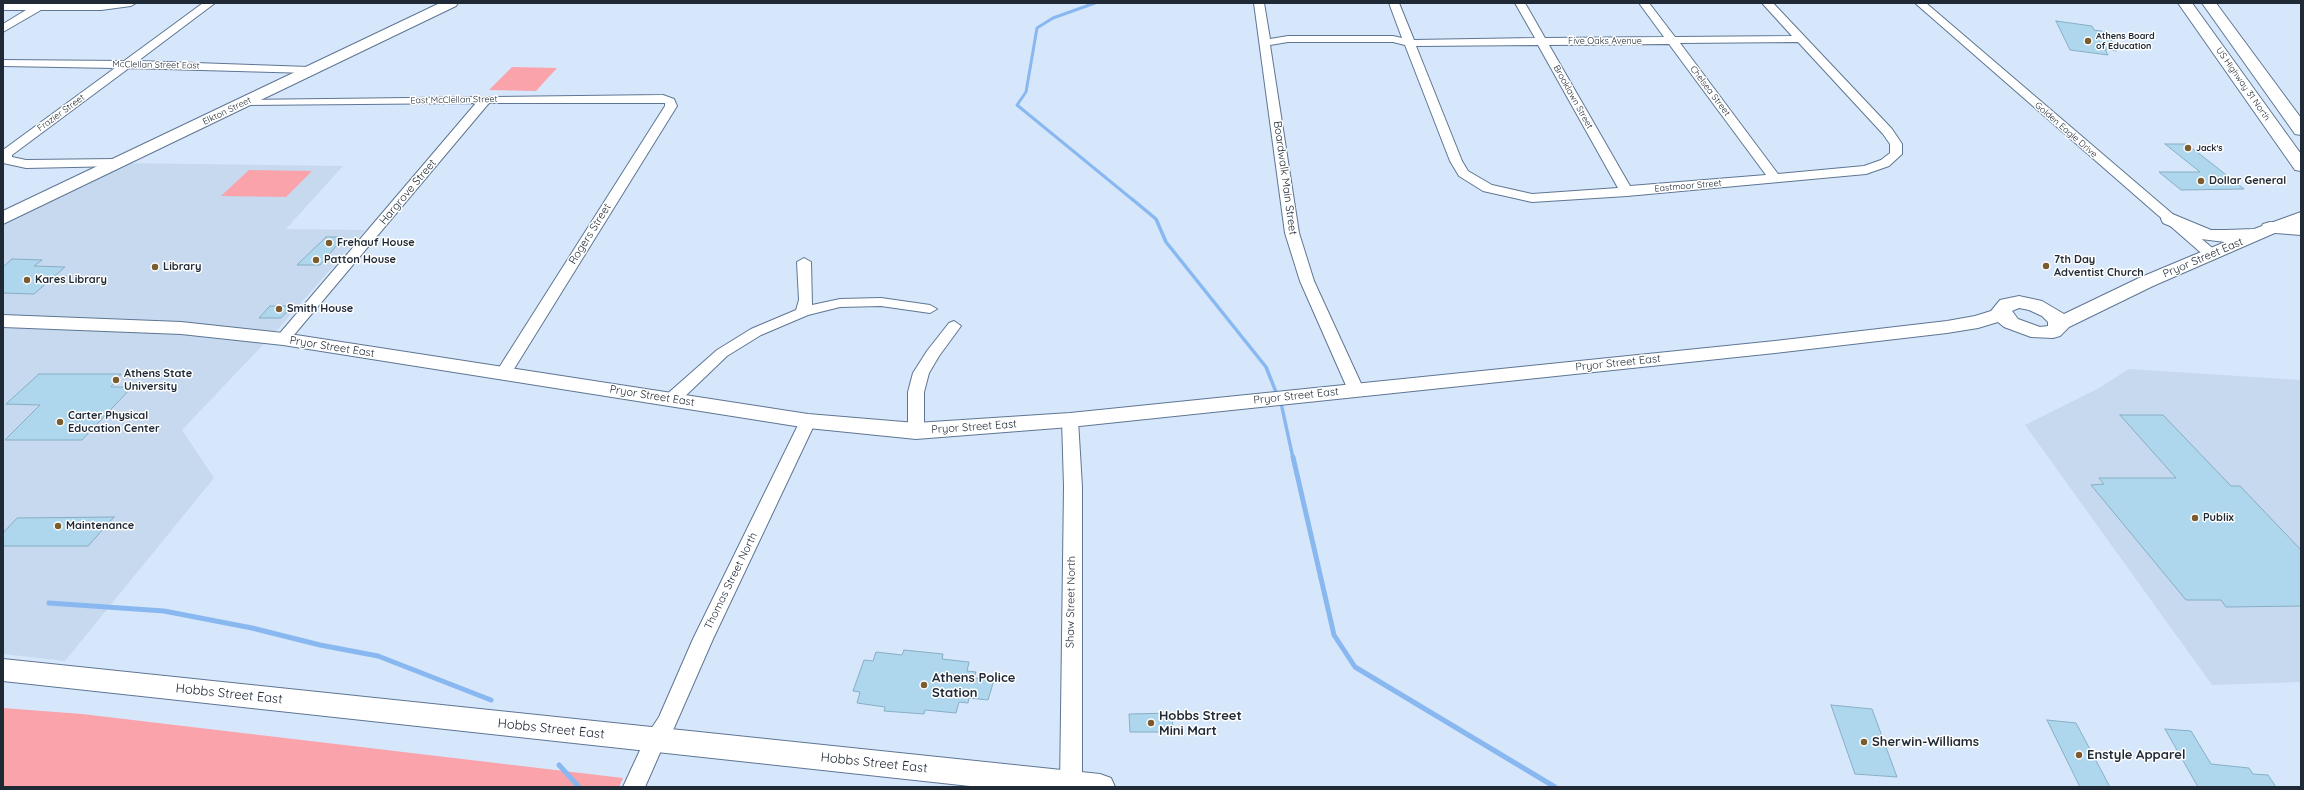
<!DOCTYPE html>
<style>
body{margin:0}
#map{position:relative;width:2304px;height:790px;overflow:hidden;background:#d7e7fb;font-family:Quicksand,sans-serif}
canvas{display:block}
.frame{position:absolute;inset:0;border:4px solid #202a36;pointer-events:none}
</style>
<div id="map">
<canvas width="2304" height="790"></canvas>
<div class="frame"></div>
</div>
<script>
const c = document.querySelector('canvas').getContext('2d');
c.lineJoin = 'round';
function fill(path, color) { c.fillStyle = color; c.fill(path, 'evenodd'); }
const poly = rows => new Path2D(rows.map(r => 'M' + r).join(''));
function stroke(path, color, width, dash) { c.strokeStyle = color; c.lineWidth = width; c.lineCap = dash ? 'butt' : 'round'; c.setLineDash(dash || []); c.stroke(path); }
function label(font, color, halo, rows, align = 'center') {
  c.font = font + ' Quicksand,sans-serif'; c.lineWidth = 3; c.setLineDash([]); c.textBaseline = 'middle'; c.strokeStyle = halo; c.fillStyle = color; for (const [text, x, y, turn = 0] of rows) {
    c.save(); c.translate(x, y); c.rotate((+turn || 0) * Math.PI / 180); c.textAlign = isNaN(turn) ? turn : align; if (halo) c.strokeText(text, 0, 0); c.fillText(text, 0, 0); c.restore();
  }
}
fill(poly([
 [122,163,343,166,286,229,365,230,278,329,182,430,214,478,65,661,3,654,3,221],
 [2129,369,2301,380,2301,682,2212,685,2025,425,2099,388]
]), '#c6d9ef');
fill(poly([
 [512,67,557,68,536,91,489,90],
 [249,170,312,171,286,197,221,196],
 [3,708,82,714,623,778,619,787,3,787]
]), '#faa3ab');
stroke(poly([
 [1095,3,1053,18,1037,28,1026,92,1017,105,1133,200]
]), '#89b8f1', 3);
stroke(poly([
 [1132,199,1156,219,1166,242,1266,367,1276,392],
 [1281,403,1293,458]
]), '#89b8f1', 3.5);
stroke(poly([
 [1293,457,1334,635,1355,667,1555,787],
 [49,603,164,611,252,628,320,645,378,656,491,700],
 [559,765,579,787]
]), '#89b8f1', 5);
const building = poly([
 [2056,21,2092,26,2094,30,2107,32,2117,51,2105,49,2108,55,2070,50,2056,21],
 [2165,144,2187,144,2244,189,2181,190,2159,172,2200,172,2165,144],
 [326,237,344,237,320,265,297,265,326,237],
 [12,259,42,260,34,266,65,267,34,294,3,293,3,267,12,259],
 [270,306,292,306,281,318,259,318,270,306],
 [39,374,121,374,111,387,132,387,82,440,5,440,40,405,6,404,39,374],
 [2120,415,2163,415,2231,486,2240,486,2301,550,2301,606,2226,607,2221,600,2186,600,2091,485,2104,484,2099,478,2176,478,2120,415],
 [114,517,88,546,3,546,3,533,17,518,114,517],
 [904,650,943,654,942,659,969,662,967,671,976,672,974,678,994,680,988,700,969,698,968,703,959,702,956,713,925,710,924,714,884,711,885,707,857,703,860,692,853,691,864,660,873,661,876,652,902,655,904,650],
 [1831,705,1872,709,1897,777,1855,774,1831,705],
 [1172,713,1173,732,1130,732,1129,714,1172,713],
 [2047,720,2076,723,2110,787,2080,787,2047,720],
 [2165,729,2191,731,2211,764,2249,768,2253,774,2268,775,2276,787,2198,787,2165,729]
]);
fill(building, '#aed7ee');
stroke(building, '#87aec5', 1);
const street = poly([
 [136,3,131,6,101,10,41,10,3,32,3,24,26,10,3,10,3,4,136,3],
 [203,3,215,3,138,61,309,67,315,70,309,73,129,68,12,155,12,157,26,160,116,159,122,163,120,166,26,168,3,163,3,150,115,68,3,66,3,60,124,61,203,3],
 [1254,3,1264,3,1270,39,1288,36,1393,36,1402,38,1389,3,1399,3,1414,40,1535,38,1515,3,1525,3,1545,38,1664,37,1639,3,1649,3,1675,37,1792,36,1762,3,1773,3,1892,129,1902,144,1902,154,1889,166,1866,174,1627,196,1532,202,1483,191,1459,176,1450,161,1405,45,1393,42,1288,42,1270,45,1299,233,1314,281,1364,390,1362,394,1356,395,1350,394,1348,390,1300,281,1285,233,1254,3],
 [1798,42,1883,134,1890,144,1890,153,1881,160,1864,166,1778,174,1680,43,1798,42],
 [1669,44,1766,175,1630,186,1549,45,1669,44],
 [1538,45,1618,188,1532,194,1492,185,1468,171,1462,161,1416,46,1538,45],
 [1915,3,1926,3,2217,252,2219,255,2217,258,2207,258,1915,3],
 [663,95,674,99,677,106,509,377,497,377,495,374,665,106,665,103,489,103,288,342,283,344,278,342,275,339,476,103,246,105,240,102,242,100,663,95],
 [804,258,811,262,812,305,840,299,881,298,930,305,937,309,930,313,881,306,840,307,808,315,761,335,727,356,678,403,666,403,664,399,666,395,717,350,751,329,796,310,799,300,797,262,804,258],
 [954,321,961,326,939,356,929,373,924,392,924,431,922,435,910,435,908,431,908,392,913,373,927,351,949,323,954,321],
 [1070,415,1076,416,1078,420,1082,487,1082,787,1060,787,1064,487,1062,420,1064,416,1070,415],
 [808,416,814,417,816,421,713,639,674,728,663,746,645,787,623,787,647,735,659,717,693,639,800,421,802,417,808,416]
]);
const secondary = poly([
 [440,3,458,3,456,6,3,224,3,211,440,3],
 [2301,212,2301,224,2277,232,2153,286,2069,327,2060,336,2053,338,2031,337,2004,327,1998,322,1978,328,1947,333,1775,353,1070,427,916,439,808,428,283,345,181,334,3,327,3,315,181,322,283,333,808,414,916,423,1070,413,1775,341,1947,321,1975,316,1991,311,2000,300,2019,296,2042,301,2064,314,2139,278,2225,242,2201,239,2163,223,2161,219,2163,215,2170,213,2211,230,2226,230,2254,229,2301,212],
 [2019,308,2029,310,2042,316,2048,322,2048,326,2040,327,2018,319,2012,311,2019,308],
 [3,659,1100,774,1111,778,1115,787,979,787,3,681,3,659]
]);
const primary = poly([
 [2178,3,2192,3,2301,154,2301,171,2295,170,2178,3],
 [2202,3,2216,3,2301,118,2301,135,2295,134,2202,3],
 [2270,222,2301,223,2301,235,2263,232,2261,228,2263,224,2270,222]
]);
stroke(street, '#5e7693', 2);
stroke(secondary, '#5e7693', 2);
stroke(primary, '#5e7693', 2);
fill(street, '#fff');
fill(secondary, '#fff');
fill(primary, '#fff');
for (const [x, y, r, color] of [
 [2088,41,4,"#7b5c31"],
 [2188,148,4,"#7b5c31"],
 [2201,181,4,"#7b5c31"],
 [329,243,4,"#7b5c31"],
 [316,260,4,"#7b5c31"],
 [2046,266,4,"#7b5c31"],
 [155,267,4,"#7b5c31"],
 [27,280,4,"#7b5c31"],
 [279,309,4,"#7b5c31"],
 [116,380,4,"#7b5c31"],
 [60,422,4,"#7b5c31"],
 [2195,518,4,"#7b5c31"],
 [58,526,4,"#7b5c31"],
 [924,685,4,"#7b5c31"],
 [1151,723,4,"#7b5c31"],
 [1864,742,4,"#7b5c31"],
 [2079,755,4,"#7b5c31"]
]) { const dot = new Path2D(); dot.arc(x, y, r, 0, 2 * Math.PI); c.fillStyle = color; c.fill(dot); stroke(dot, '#fff', 1.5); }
label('bold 9px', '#202a36', '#fff', [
 ["Athens Board",2096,36],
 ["of Education",2096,46],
 ["Jack's",2196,148]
], 'left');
label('9px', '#202a36', '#fff', [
 ["Five Oaks Avenue",1605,41],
 ["McClellan Street East",156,65,1],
 ["US Highway 31 North",2243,84,55],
 ["Chelsea Street",1710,91,53],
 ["Brooklawn Street",1573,97,61],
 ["East McClellan Street",454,100,-1],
 ["Elkton Street",227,111,-26],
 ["Frazier Street",61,113,-36],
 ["Golden Eagle Drive",2066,130,41],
 ["Eastmoor Street",1688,186,-5]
]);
label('11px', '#202a36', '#fff', [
 ["Boardwalk Main Street",1285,178,82],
 ["Hargrove Street",408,192,-50],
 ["Rogers Street",590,234,-58],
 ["Pryor Street East",2203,258,-23],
 ["Pryor Street East",332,347,9],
 ["Pryor Street East",1618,363,-6],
 ["Pryor Street East",652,396,9],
 ["Pryor Street East",1296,396,-6],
 ["Pryor Street East",974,427,-4],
 ["Thomas Street North",731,581,-64],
 ["Shaw Street North",1071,602,-89]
]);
label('bold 11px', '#202a36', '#fff', [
 ["Dollar General",2209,181],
 ["Frehauf House",337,243],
 ["Patton House",324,260],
 ["7th Day",2054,260],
 ["Adventist Church",2054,273],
 ["Library",163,267],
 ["Kares Library",35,280],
 ["Smith House",287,309],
 ["Athens State",124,374],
 ["University",124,387],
 ["Carter Physical",68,416],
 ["Education Center",68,429],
 ["Publix",2203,518],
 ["Maintenance",66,526]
], 'left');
label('bold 13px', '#202a36', '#fff', [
 ["Athens Police",932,678],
 ["Station",932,693],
 ["Hobbs Street",1159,716],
 ["Mini Mart",1159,731],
 ["Sherwin-Williams",1872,742],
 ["Enstyle Apparel",2087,755]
], 'left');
label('13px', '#202a36', '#fff', [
 ["Hobbs Street East",229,694,6],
 ["Hobbs Street East",551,729,6],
 ["Hobbs Street East",874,763,6]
]);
</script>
